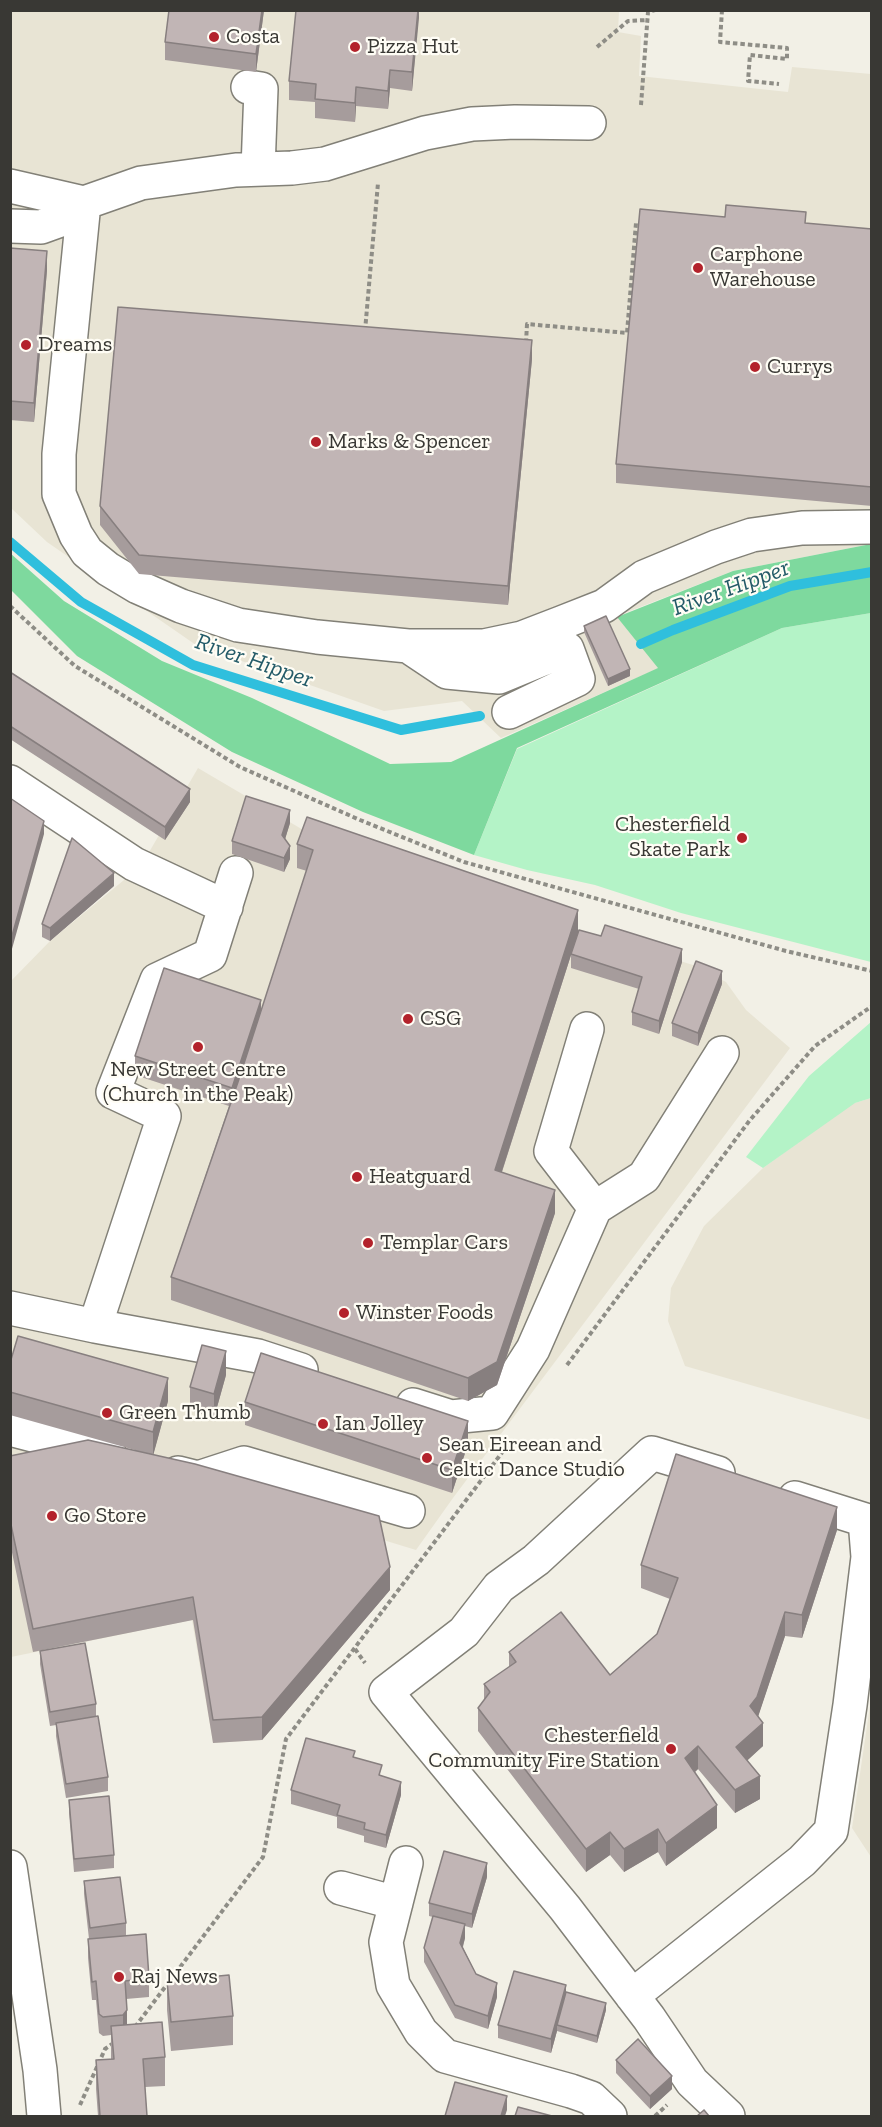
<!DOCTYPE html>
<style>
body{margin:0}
#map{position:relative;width:882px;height:2127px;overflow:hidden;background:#f2f0e6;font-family:"Zilla Slab",serif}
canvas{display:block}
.frame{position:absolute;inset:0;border:12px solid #393834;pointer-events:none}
</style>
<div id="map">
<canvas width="882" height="2127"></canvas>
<div class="frame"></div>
</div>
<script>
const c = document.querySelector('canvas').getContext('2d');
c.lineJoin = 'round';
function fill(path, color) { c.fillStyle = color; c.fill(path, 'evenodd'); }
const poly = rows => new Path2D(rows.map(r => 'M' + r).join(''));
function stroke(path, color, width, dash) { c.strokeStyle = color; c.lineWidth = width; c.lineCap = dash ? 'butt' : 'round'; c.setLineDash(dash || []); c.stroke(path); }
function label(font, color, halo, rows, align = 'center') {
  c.font = font + ' "Zilla Slab",serif'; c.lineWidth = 4.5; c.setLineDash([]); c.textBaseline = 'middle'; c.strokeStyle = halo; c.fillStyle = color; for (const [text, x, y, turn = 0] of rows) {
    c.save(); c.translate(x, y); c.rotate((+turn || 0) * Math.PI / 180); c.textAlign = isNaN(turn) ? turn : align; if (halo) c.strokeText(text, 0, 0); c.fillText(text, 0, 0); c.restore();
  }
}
fill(poly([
 [10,11,619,11,618,32,641,36,639,76,788,92,792,67,871,74,871,544,733,571,617,616,659,668,501,738,462,701,384,711,196,645,47,542,11,508],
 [198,768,310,834,483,900,693,965,726,982,746,1010,790,1048,453,1498,416,1550,380,1539,390,1590,262,1740,213,1743,192,1620,11,1657,10,1436,200,1468,10,1415,11,981,50,941,141,866],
 [871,1098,871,1420,685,1366,668,1321,671,1288,704,1226,763,1168,851,1104],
 [871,1699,871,1857,852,1828]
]), '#e8e4d4');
fill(poly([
 [871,613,871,962,681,913,595,885,527,870,474,855,517,749,782,628],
 [871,1022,871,1098,855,1103,763,1168,746,1157,809,1076]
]), '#b4f3c7');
fill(poly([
 [871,544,871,613,782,628,517,748,474,855,363,812,232,752,77,656,11,590,10,553,64,601,162,661,252,698,390,764,451,762,658,668,617,617,733,571]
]), '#7ed99e');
stroke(poly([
 [10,542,81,602,193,665,401,730,480,716],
 [641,644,673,630,790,586,872,572]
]), '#2fbfdd', 10);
const minor = poly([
 [248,87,261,89,258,169],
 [10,186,84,203],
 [84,203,59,454,59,494,76,535,87,552,108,569,138,587,181,606,238,625,317,637,408,646,484,646,522,638,561,623,604,606,644,577,716,547,752,535,802,528,872,527],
 [10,226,41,227,66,218,84,203,141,183,236,170,292,168,325,164,425,133,472,124,515,122,589,123],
 [408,646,447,672,499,677,567,649,578,679,509,712],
 [10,782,134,864,226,907],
 [587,1029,551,1151,595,1208],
 [10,1308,95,1326,164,1116,113,1092,157,980,210,955,236,873],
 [95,1326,258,1356,301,1370],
 [413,1405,451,1417,492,1413,533,1349,595,1208,644,1177,722,1053],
 [10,1429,110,1455],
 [178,1473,198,1478,244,1463,408,1511],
 [718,1473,652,1453,536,1560,499,1587,464,1632,386,1692,565,1908,649,2018,692,2082,728,2116],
 [406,1863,386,1942,393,1985,421,2032,445,2056,571,2091,591,2098,610,2116],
 [10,1867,40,2070,44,2116],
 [341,1888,396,1903],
 [632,1996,802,1861,831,1831,850,1705,868,1557,865,1520,795,1498]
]);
stroke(minor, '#828077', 36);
stroke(poly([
 [722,10,720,42,787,48,787,59,750,55,748,81,779,84],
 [597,47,628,21,647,20],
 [641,105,648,12,655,10],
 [365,331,378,183],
 [526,343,527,324,627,333,636,223,643,224],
 [10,606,75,666,240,767,360,820,464,862,786,951,872,971],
 [567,1365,750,1120,815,1046,872,1006],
 [355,1649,365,1663],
 [135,2027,263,1857,286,1739,507,1446],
 [80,2105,105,2049,115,2042],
 [655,2116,667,2105]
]), '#8e8d86', 4, [4.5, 3]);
stroke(minor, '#fff', 33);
fill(poly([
 [169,10,264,10,256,72,165,60,165,42],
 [419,10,412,91,390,88,388,109,356,106,355,122,315,118,315,102,289,100,289,81],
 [725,217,872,229,872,506,616,483,616,464],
 [10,248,47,270,34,422,10,420],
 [532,359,508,605,139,574,100,525,100,506],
 [584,626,630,676,608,686,584,632],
 [10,672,190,802,165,840,10,739],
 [290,823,285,839,290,859,284,872,232,854,232,841],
 [297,844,578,933,682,962,659,1034,632,1025,632,1012,639,989,571,968,571,955,502,1172,555,1213,497,1385,468,1401,171,1300,171,1277,229,1106,135,1075,135,1056,261,1011,307,871,297,868],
 [114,886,50,941,42,937,42,924],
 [722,984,698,1046,672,1036,672,1023],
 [10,1363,168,1401,153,1455,390,1590,262,1740,213,1743,193,1620,33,1652,10,1543,10,1456,135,1450,10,1415],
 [226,1375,214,1418,190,1410,190,1387],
 [245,1402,468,1444,452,1493,245,1425],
 [837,1530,802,1638,785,1636,758,1716,763,1746,747,1760,760,1799,735,1813,698,1769,695,1772,717,1828,666,1866,658,1852,624,1872,610,1855,586,1872,478,1731,478,1708,484,1700,484,1684,509,1667,509,1652,610,1675,657,1634,670,1599,641,1588,641,1565],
 [40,1651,96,1704,96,1717,108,1777,108,1791,66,1798,56,1736,56,1725,50,1726,40,1664],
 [355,1758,382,1776,401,1795,386,1848,364,1842,364,1836,337,1828,337,1817,291,1804,291,1790],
 [69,1800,114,1855,114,1868,74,1872,69,1813],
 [487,1877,472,1928,465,1926,465,1938,463,1947,476,1974,497,1997,488,2029,455,2018,424,1962,424,1948,433,1917,429,1916,429,1903],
 [84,1881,126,1923,126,1936,149,1978,149,1997,126,1999,127,2025,165,2057,165,2086,145,2087,147,2116,98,2116,96,2089,96,2060,111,2059,111,2035,103,2036,99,2033,96,2000,92,2000,88,1958,88,1939,89,1939,84,1894],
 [167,1981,233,2016,233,2045,171,2051,167,2010],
 [566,1992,606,2010,597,2043,557,2031,551,2053,498,2038,498,2025],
 [616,2060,672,2089,650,2109,616,2073]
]), '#a69c9c');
fill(poly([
 [262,10,264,10,256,72,256,54],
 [418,10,419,10,419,18,412,91,412,72],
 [390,70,390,88,388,109,388,91],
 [356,87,356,106,355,122,355,103],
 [47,251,47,270,34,422,34,403],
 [532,340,532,359,508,605,508,586],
 [630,669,630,676,608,686,608,679],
 [190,789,190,802,165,840,165,827],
 [290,810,290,823,282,849,282,835],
 [44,821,44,834,10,956,10,943],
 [290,846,290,859,284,872,284,858],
 [114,873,114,886,50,941,50,928],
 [578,910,578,933,495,1193,495,1170],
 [682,949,682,962,659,1034,659,1021],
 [722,971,722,984,698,1046,698,1033],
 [261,1000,261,1019,232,1107,232,1088],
 [555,1190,555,1213,497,1385,468,1401,468,1378],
 [226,1351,226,1375,214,1418,214,1394],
 [168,1378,168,1401,153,1456,153,1432],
 [468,1421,468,1444,452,1493,452,1470],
 [837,1507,837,1530,802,1638,802,1615],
 [390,1567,390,1590,262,1740,262,1717],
 [785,1612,785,1636,757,1720,750,1706],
 [763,1723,763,1746,736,1771,736,1747],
 [698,1746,698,1769,685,1781,685,1758],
 [760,1776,760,1799,735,1813,735,1790],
 [401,1782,401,1795,386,1848,386,1835],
 [717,1805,717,1828,666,1866,666,1843],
 [658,1829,658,1852,624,1872,624,1849],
 [610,1832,610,1855,586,1872,586,1849],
 [487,1863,487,1877,472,1928,472,1914],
 [465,1924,465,1938,460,1956,460,1943],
 [497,1983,497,1997,488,2029,488,2016],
 [566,1985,566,1999,557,2025,557,2031,551,2053,551,2039],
 [606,2003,606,2010,597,2043,597,2036],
 [127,2010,127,2029,123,2034,123,2015],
 [672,2076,672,2089,650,2109,650,2096],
 [507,2096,507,2110,505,2116,501,2116]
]), '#877f7f');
const building = poly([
 [169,10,262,10,256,54,165,42,169,10],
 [296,10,418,10,412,72,390,70,388,91,356,87,355,103,315,99,316,84,289,81,296,10],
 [726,205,806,212,805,223,872,229,872,487,616,464,640,209,725,217,726,205],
 [10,248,47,251,34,403,10,401,10,248],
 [118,307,532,340,508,586,139,555,100,506,118,307],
 [606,616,630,669,608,679,584,626,606,616],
 [10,672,190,789,165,827,10,726,10,672],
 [246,796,290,810,282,835,290,846,284,858,232,841,246,796],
 [10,798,44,821,10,943,10,798],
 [307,817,578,910,495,1170,555,1190,497,1362,468,1378,171,1277,238,1082,313,850,297,844,307,817],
 [72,838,114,873,50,928,42,924,72,838],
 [605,925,682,949,659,1021,632,1012,642,977,571,954,579,930,601,936,605,925],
 [696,961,722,971,698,1033,672,1023,696,961],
 [164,968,261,1000,232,1088,135,1056,164,968],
 [18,1336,168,1378,153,1432,10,1392,10,1363,18,1336],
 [202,1345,226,1351,214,1394,190,1387,202,1345],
 [261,1353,468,1421,452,1470,245,1402,261,1353],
 [88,1440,195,1464,379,1516,390,1567,262,1717,213,1720,193,1597,33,1629,10,1520,10,1456,88,1440],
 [676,1454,837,1507,802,1615,785,1612,757,1697,750,1706,763,1723,736,1747,760,1776,735,1790,698,1746,685,1758,717,1805,666,1843,658,1829,624,1849,610,1832,586,1849,478,1708,490,1692,484,1684,516,1662,509,1652,561,1612,610,1675,657,1634,678,1578,641,1565,676,1454],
 [85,1643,96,1704,50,1712,40,1651,85,1643],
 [98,1716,108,1777,66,1784,56,1723,98,1716],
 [306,1738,355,1751,353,1757,382,1765,379,1775,401,1782,386,1835,364,1829,365,1823,337,1815,340,1805,291,1790,306,1738],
 [109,1796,114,1855,74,1859,69,1800,109,1796],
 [444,1851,487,1863,472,1914,429,1903,444,1851],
 [120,1877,126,1923,90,1928,84,1881,120,1877],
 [433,1916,465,1924,460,1943,476,1974,497,1983,488,2016,455,2005,424,1948,433,1916],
 [146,1934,149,1978,125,1981,127,2010,123,2015,103,2017,99,2014,96,1981,92,1982,88,1939,146,1934],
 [514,1971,566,1985,551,2039,498,2025,514,1971],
 [229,1975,233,2016,171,2022,167,1981,229,1975],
 [566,1992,606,2003,597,2036,557,2025,566,1992],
 [162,2022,165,2057,143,2059,147,2116,100,2116,96,2060,114,2059,111,2026,162,2022],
 [638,2039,672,2076,650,2096,616,2060,638,2039],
 [455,2082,507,2096,501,2116,445,2116,455,2082],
 [518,2107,552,2116,515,2116,518,2107],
 [704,2110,709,2116,697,2116,704,2110]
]);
fill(building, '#c1b5b5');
stroke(building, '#877f7f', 1.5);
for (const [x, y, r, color] of [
 [214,37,6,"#b3222b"],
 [355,47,6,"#b3222b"],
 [698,268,6,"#b3222b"],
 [26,345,6,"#b3222b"],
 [755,367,6,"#b3222b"],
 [316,442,6,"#b3222b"],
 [742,838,6,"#b3222b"],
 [408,1019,6,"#b3222b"],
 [198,1047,6,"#b3222b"],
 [357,1177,6,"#b3222b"],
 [368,1243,6,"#b3222b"],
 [344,1313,6,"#b3222b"],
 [107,1413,6,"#b3222b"],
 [323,1424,6,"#b3222b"],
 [427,1458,6,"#b3222b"],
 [52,1516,6,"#b3222b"],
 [671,1749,6,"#b3222b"],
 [119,1977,6,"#b3222b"]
]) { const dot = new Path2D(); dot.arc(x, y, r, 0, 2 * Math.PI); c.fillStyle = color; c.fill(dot); stroke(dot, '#fffdf5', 2); }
label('22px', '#393834', '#fffdf5', [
 ["Costa",226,37],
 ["Pizza Hut",367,47],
 ["Carphone",710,255],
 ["Warehouse",710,280],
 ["Dreams",38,345],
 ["Currys",767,367],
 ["Marks & Spencer",328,442],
 ["Chesterfield",730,825,"right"],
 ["Skate Park",730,850,"right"],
 ["CSG",420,1019],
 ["New Street Centre",198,1070,"center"],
 ["(Church in the Peak)",198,1095,"center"],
 ["Heatguard",369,1177],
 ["Templar Cars",380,1243],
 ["Winster Foods",356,1313],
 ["Green Thumb",119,1413],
 ["Ian Jolley",335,1424],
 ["Sean Eireean and",439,1445],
 ["Celtic Dance Studio",439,1470],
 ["Go Store",64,1516],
 ["Chesterfield",659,1736,"right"],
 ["Community Fire Station",659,1761,"right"],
 ["Raj News",131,1977]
], 'left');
label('italic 24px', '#245b68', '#fffdf5', [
 ["River Hipper",731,588,-20],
 ["River Hipper",254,661,19]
]);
</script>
